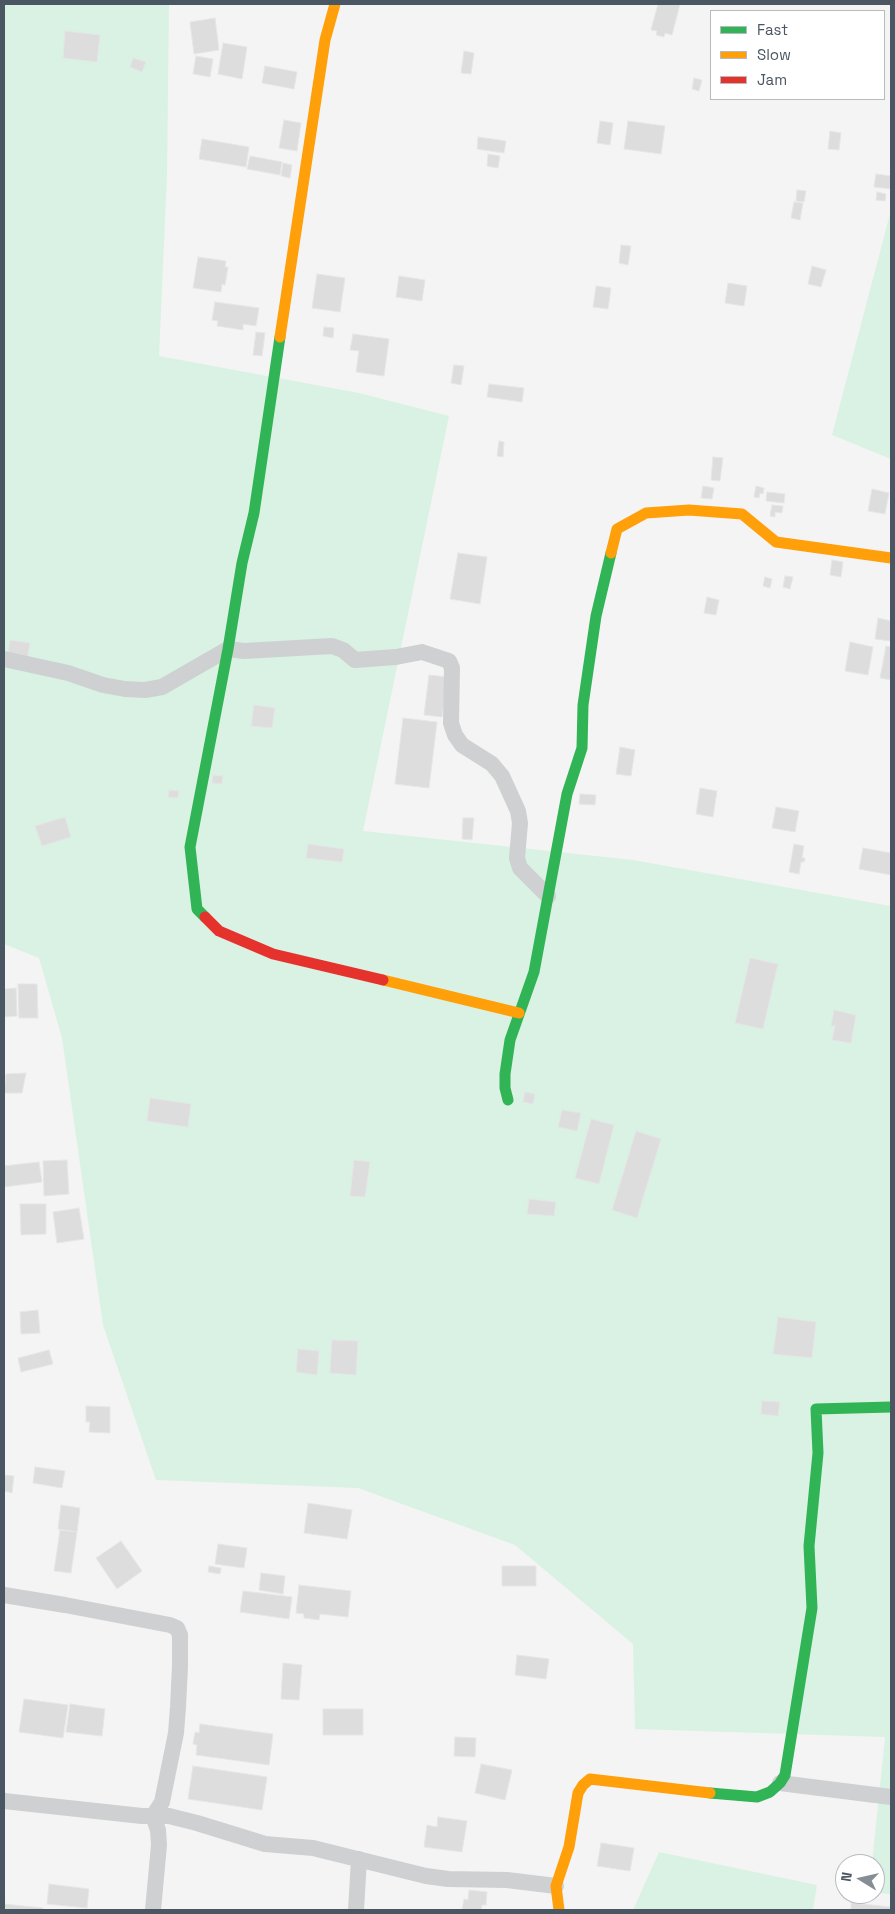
<!DOCTYPE html>
<style>
body{margin:0}
#map{position:relative;width:895px;height:1914px;overflow:hidden;background:#f4f4f4;font-family:"Space Grotesk",sans-serif}
canvas{display:block}
.frame{position:absolute;inset:0;border:5px solid #4a5661;pointer-events:none}
.legend{position:absolute;left:710px;top:10px;width:175px;height:90px;box-sizing:border-box;background:#fff;border:1px solid #b7bbc0;margin:0;padding:6px 9px;list-style:none;font-size:15px;color:#4a5661}
.legend li{display:flex;align-items:center;gap:10px;height:25px}
.legend b{width:25px;border:1px solid #b7bbc0}
.north{position:absolute;left:835px;top:1854px;width:50px;height:50px;box-sizing:border-box;background:#fff;border:1px solid #b7bbc0;border-radius:50%;rotate:279deg;font-size:14px;font-weight:700;line-height:20px;text-align:center;color:#4a5661}
.north::after{content:'';display:block;margin:auto;width:18px;height:22px;background:#868d94;clip-path:polygon(50% 0,100% 100%,50% 72%,0 100%)}
</style>
<div id="map">
<canvas width="895" height="1914"></canvas>
<div class="frame"></div>
<ul class="legend">
<li><b style="height:6px;background:#30b455"></b>Fast</li>
<li><b style="height:6px;background:#ff9f0a"></b>Slow</li>
<li><b style="height:6px;background:#e5322d"></b>Jam</li>
</ul>
<div class="north">N</div>
</div>
<script>
const c = document.querySelector('canvas').getContext('2d');
c.lineJoin = 'round';
function fill(path, color) { c.fillStyle = color; c.fill(path, 'evenodd'); }
const poly = rows => new Path2D(rows.map(r => 'M' + r).join(''));
function stroke(path, color, width, dash) { c.strokeStyle = color; c.lineWidth = width; c.lineCap = dash ? 'butt' : 'round'; c.setLineDash(dash || []); c.stroke(path); }
fill(poly([
 [4,4,169,4,167,175,159,356,359,393,449,416,363,831,633,860,891,906,891,1894,875,1893,875,1864,872,1864,885,1737,635,1729,633,1644,515,1545,358,1488,156,1480,103,1325,62,1038,39,958,4,944],
 [891,210,891,459,832,435],
 [659,1852,817,1885,813,1910,633,1910]
]), '#d9f2e3');
const building = poly([
 [658,4,680,4,672,35,665,33,664,37,656,35,657,31,651,30,658,4],
 [215,18,219,50,194,54,190,22,215,18],
 [65,31,100,35,97,62,63,58,65,31],
 [223,43,247,47,242,79,218,74,223,43],
 [464,51,474,53,471,74,461,73,464,51],
 [196,56,213,59,210,77,193,74,196,56],
 [133,58,146,62,142,72,130,67,133,58],
 [265,66,297,72,294,89,262,83,265,66],
 [694,78,702,80,699,91,692,89,694,78],
 [284,120,301,123,297,151,279,148,284,120],
 [600,121,613,123,610,145,597,143,600,121],
 [628,121,665,126,661,154,624,149,628,121],
 [830,131,841,133,839,150,828,149,830,131],
 [478,137,506,141,504,153,477,149,478,137],
 [202,139,249,147,246,167,199,159,202,139],
 [488,154,500,156,498,168,487,166,488,154],
 [250,156,282,162,280,175,247,169,250,156],
 [283,163,292,165,290,178,281,176,283,163],
 [876,174,891,176,891,189,874,187,876,174],
 [797,190,806,191,804,202,796,201,797,190],
 [877,192,886,194,885,201,876,200,877,192],
 [794,202,803,203,800,220,791,218,794,202],
 [621,245,631,246,628,265,619,263,621,245],
 [198,257,226,261,225,267,228,267,225,285,222,284,221,292,193,288,198,257],
 [812,266,826,270,821,287,808,284,812,266],
 [317,274,345,278,340,312,312,308,317,274],
 [399,276,425,280,422,301,396,297,399,276],
 [728,283,747,286,744,306,725,303,728,283],
 [596,286,611,288,608,309,593,307,596,286],
 [215,302,259,308,256,326,243,324,243,330,217,326,218,321,212,320,215,302],
 [324,327,334,328,333,338,323,336,324,327],
 [256,332,265,333,262,356,253,355,256,332],
 [353,334,389,339,384,376,356,372,359,351,350,350,353,334],
 [454,365,464,366,461,385,451,383,454,365],
 [489,384,524,388,522,402,487,397,489,384],
 [499,441,504,442,503,457,497,456,499,441],
 [713,457,723,458,720,481,711,480,713,457],
 [703,486,714,488,712,499,701,498,703,486],
 [756,486,764,488,763,494,760,493,759,498,754,497,756,486],
 [872,489,889,493,885,514,868,511,872,489],
 [767,492,785,494,784,503,766,501,767,492],
 [772,505,783,506,782,513,775,512,775,517,770,516,772,505],
 [458,553,487,557,480,604,450,599,458,553],
 [832,560,843,562,841,577,830,575,832,560],
 [785,576,793,577,790,589,783,587,785,576],
 [765,577,772,579,770,588,763,586,765,577],
 [707,597,719,600,716,615,704,613,707,597],
 [878,618,891,621,891,641,875,639,878,618],
 [10,640,30,643,27,662,7,659,10,640],
 [850,642,873,647,868,675,845,671,850,642],
 [886,646,891,647,891,680,880,678,886,646],
 [429,675,448,677,442,717,424,715,429,675],
 [254,705,275,708,272,728,251,726,254,705],
 [403,718,437,722,429,788,395,784,403,718],
 [620,747,635,750,631,776,616,774,620,747],
 [213,775,223,776,222,784,212,783,213,775],
 [700,788,717,791,713,817,696,814,700,788],
 [169,790,179,791,178,798,168,797,169,790],
 [580,794,596,795,595,805,579,804,580,794],
 [776,807,799,811,795,832,772,828,776,807],
 [65,817,71,837,42,846,35,826,65,817],
 [463,818,474,818,472,840,462,839,463,818],
 [308,844,344,849,342,862,306,858,308,844],
 [794,844,804,846,802,858,805,858,804,862,801,862,799,874,789,872,794,844],
 [863,848,891,853,891,875,859,869,863,848],
 [750,958,778,964,763,1029,735,1023,750,958],
 [18,984,37,984,38,1018,19,1018,18,984],
 [16,988,17,1016,4,1017,4,989,16,988],
 [834,1010,856,1015,851,1043,832,1040,835,1026,831,1026,834,1010],
 [26,1073,22,1093,4,1093,6,1074,26,1073],
 [525,1092,535,1094,533,1104,523,1102,525,1092],
 [150,1098,191,1104,188,1127,147,1121,150,1098],
 [562,1110,581,1113,577,1131,558,1127,562,1110],
 [591,1119,614,1125,599,1184,575,1178,591,1119],
 [636,1131,661,1139,637,1218,612,1210,636,1131],
 [67,1160,69,1194,44,1196,43,1161,67,1160],
 [354,1160,370,1162,365,1197,350,1196,354,1160],
 [39,1162,42,1182,4,1187,4,1166,39,1162],
 [529,1199,556,1202,554,1216,527,1214,529,1199],
 [20,1204,46,1204,46,1234,21,1235,20,1204],
 [79,1208,84,1239,57,1243,53,1212,79,1208],
 [38,1310,40,1333,21,1334,20,1312,38,1310],
 [778,1317,816,1322,812,1358,773,1354,778,1317],
 [332,1340,358,1341,356,1375,330,1373,332,1340],
 [298,1349,319,1351,317,1375,296,1372,298,1349],
 [49,1350,53,1364,21,1372,18,1358,49,1350],
 [762,1401,780,1402,778,1416,761,1414,762,1401],
 [86,1406,110,1407,110,1433,89,1432,90,1422,86,1422,86,1406],
 [35,1467,65,1471,62,1488,33,1483,35,1467],
 [4,1475,14,1476,12,1493,4,1491,4,1475],
 [308,1503,352,1510,347,1539,304,1533,308,1503],
 [61,1505,80,1508,77,1532,58,1529,61,1505],
 [60,1530,77,1532,71,1573,54,1571,60,1530],
 [121,1541,142,1571,117,1589,96,1558,121,1541],
 [218,1544,247,1548,244,1568,215,1564,218,1544],
 [209,1566,221,1568,220,1574,208,1572,209,1566],
 [502,1566,536,1566,536,1586,502,1586,502,1566],
 [261,1573,285,1576,283,1594,259,1590,261,1573],
 [299,1585,351,1591,348,1617,320,1614,319,1620,304,1618,304,1614,296,1613,299,1585],
 [243,1591,292,1597,289,1619,240,1612,243,1591],
 [517,1655,549,1659,546,1679,515,1675,517,1655],
 [283,1663,302,1665,299,1700,281,1699,283,1663],
 [24,1699,68,1705,63,1738,19,1732,24,1699],
 [70,1704,105,1709,102,1736,66,1732,70,1704],
 [323,1709,363,1709,363,1735,323,1735,323,1709],
 [200,1724,273,1734,269,1765,196,1755,197,1745,193,1744,195,1732,199,1733,200,1724],
 [455,1737,476,1738,475,1757,454,1756,455,1737],
 [481,1764,512,1770,505,1800,475,1793,481,1764],
 [193,1766,267,1777,262,1810,188,1799,193,1766],
 [438,1817,467,1821,462,1852,424,1847,427,1825,437,1827,438,1817],
 [601,1843,634,1848,630,1871,597,1866,601,1843],
 [49,1884,89,1889,87,1908,47,1904,49,1884],
 [469,1890,487,1892,486,1905,482,1905,481,1910,462,1910,464,1899,468,1900,469,1890],
 [851,1903,891,1907,891,1910,851,1910,851,1903],
 [4,1904,43,1908,43,1910,4,1910,4,1904]
]);
fill(building, '#ddddde');
stroke(building, '#e5e6e7', 1);
stroke(poly([
 [4,659,68,673,103,685,125,689,145,690,162,687,228,649,244,651,332,646,343,650,355,660,396,657,422,652,449,661,452,668,451,723,455,735,462,745,492,764,502,776,518,811,520,823,517,858,520,868,548,896],
 [4,1595,65,1605,170,1625,177,1628,180,1635,180,1666,178,1707,176,1733,162,1802,153,1816,158,1830,159,1845,153,1910],
 [780,1783,891,1797],
 [4,1801,142,1816,169,1816,197,1823,265,1844,313,1848,426,1876,448,1879,507,1880,556,1886],
 [356,1910,359,1859]
]), '#ced0d2', 16);
stroke(poly([
 [205,917,197,909,190,847,228,649,242,563,254,513,280,337],
 [508,1100,505,1088,505,1074,510,1040,534,972,567,794,582,748,583,705,596,616,611,553],
 [710,1793,757,1797,770,1792,780,1783,785,1775,812,1608,809,1546,818,1453,816,1409,891,1407]
]), '#30b455', 11);
stroke(poly([
 [280,337,325,40,335,4],
 [611,553,617,529,646,513,689,510,742,514,776,542,891,558],
 [383,980,519,1013],
 [559,1910,556,1886,569,1847,578,1793,583,1785,590,1779,710,1793]
]), '#ff9f0a', 11);
stroke(poly([
 [205,917,219,931,273,954,383,980]
]), '#e5322d', 11);
</script>
